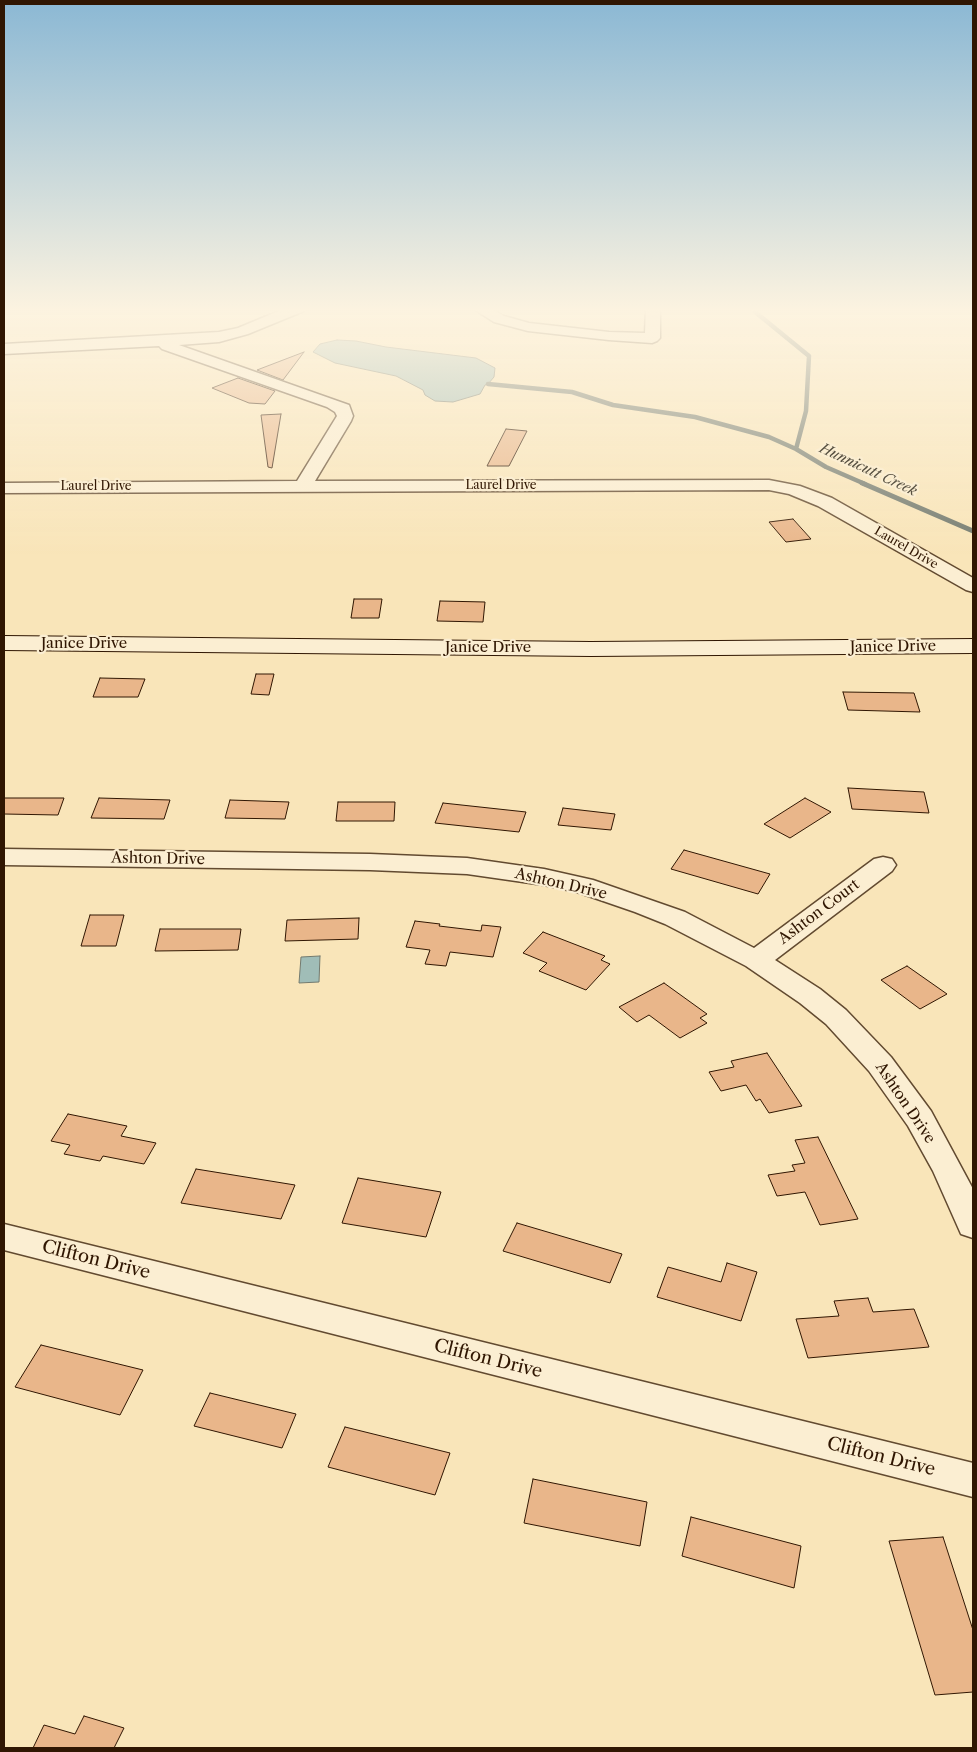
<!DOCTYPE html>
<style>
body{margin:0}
#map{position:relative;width:977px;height:1752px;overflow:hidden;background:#f9e5b9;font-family:"Libre Caslon Text",serif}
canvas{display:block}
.frame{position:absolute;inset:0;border:5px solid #301602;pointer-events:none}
</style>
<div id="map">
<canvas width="977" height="1752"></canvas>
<div class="frame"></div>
</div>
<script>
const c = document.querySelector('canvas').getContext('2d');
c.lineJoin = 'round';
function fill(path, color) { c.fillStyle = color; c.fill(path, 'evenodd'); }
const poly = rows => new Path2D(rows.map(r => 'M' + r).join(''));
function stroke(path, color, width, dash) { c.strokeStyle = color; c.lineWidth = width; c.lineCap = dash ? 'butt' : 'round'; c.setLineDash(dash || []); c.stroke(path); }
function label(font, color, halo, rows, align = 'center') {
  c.font = font + ' "Libre Caslon Text",serif'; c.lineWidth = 4.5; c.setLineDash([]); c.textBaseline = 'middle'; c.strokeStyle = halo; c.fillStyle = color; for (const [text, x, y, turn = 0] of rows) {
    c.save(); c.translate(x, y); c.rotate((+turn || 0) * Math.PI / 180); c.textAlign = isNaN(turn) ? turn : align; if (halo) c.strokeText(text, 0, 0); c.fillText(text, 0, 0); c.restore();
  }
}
const water = poly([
 [337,340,356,341,386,347,476,358,495,368,494,377,488,384,485,385,480,394,453,402,435,401,425,395,423,390,396,376,335,363,313,352,320,344,337,340],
 [320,956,319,982,299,983,301,957,320,956]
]);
fill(water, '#a0bdb7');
stroke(water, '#737a6f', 1);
stroke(poly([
 [754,308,754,311,809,356,806,411,796,449],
 [488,384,572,392,613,405,695,417,769,437,796,449,826,467,865,484]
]), '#737a6f', 4.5);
stroke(poly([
 [862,483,973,531]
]), '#737a6f', 5);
const building = poly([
 [304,352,283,380,257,370,304,352],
 [238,378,275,391,265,404,249,403,212,388,238,378],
 [281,414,272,468,268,467,261,415,281,414],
 [506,429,527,431,509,466,487,466,506,429],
 [793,519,811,539,786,542,769,522,793,519],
 [354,599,382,599,379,618,351,618,354,599],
 [440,601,485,602,483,622,437,621,440,601],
 [256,674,274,674,269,695,251,694,256,674],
 [100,678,145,679,138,697,93,697,100,678],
 [843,692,914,693,920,712,848,710,843,692],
 [848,788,924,792,929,813,852,809,848,788],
 [4,798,64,798,58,815,4,814,4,798],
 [99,798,170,800,164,819,91,818,99,798],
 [805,798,831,812,790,838,764,824,805,798],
 [230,800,289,802,285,819,225,818,230,800],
 [338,802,395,802,394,821,336,821,338,802],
 [443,803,526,812,519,832,435,823,443,803],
 [563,808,615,814,611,830,558,825,563,808],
 [684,850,770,874,758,894,671,869,684,850],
 [90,915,124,915,116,946,81,946,90,915],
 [359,918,358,939,285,941,287,920,359,918],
 [415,921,440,924,439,926,481,931,482,925,501,927,493,957,450,952,446,966,425,964,430,950,406,947,415,921],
 [160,929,241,929,238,950,155,951,160,929],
 [543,932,605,956,601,960,610,964,586,990,539,971,547,963,523,953,543,932],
 [907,966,947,994,920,1009,881,980,907,966],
 [664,983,707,1014,700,1018,707,1023,680,1038,649,1015,637,1022,619,1007,664,983],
 [767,1053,802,1106,769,1113,760,1099,756,1101,746,1085,721,1091,709,1072,734,1067,731,1061,767,1053],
 [68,1114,127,1126,121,1136,156,1143,144,1164,103,1156,100,1161,64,1154,70,1145,51,1141,68,1114],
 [818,1137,858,1219,820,1225,805,1192,777,1196,768,1175,795,1171,792,1165,805,1163,795,1140,818,1137],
 [196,1169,295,1185,281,1219,181,1203,196,1169],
 [358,1178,441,1192,426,1237,342,1223,358,1178],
 [517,1223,622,1254,610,1283,503,1251,517,1223],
 [727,1263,757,1272,741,1321,657,1297,668,1267,721,1282,727,1263],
 [868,1298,873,1312,914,1309,929,1347,808,1358,796,1319,839,1316,834,1301,868,1298],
 [41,1345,143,1370,120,1415,15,1387,41,1345],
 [210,1393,296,1414,282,1448,194,1426,210,1393],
 [345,1427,450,1453,435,1495,328,1467,345,1427],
 [533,1479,647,1502,640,1546,524,1523,533,1479],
 [691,1517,801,1546,794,1588,682,1556,691,1517],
 [943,1537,973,1630,973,1692,935,1695,889,1541,943,1537],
 [84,1716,124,1728,114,1748,33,1748,44,1725,75,1734,84,1716]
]);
fill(building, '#e9b68a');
stroke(building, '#301602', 1);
const street = poly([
 [286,308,306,308,304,311,248,334,219,342,179,345,349,405,353,416,351,421,315,481,769,480,800,486,832,498,973,578,973,592,966,590,818,506,789,494,769,490,4,493,4,483,297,481,337,416,335,412,327,407,162,349,159,346,4,354,4,344,219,332,238,328,286,308],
 [472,308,490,308,504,316,529,323,609,332,645,333,646,308,660,308,660,338,657,341,652,343,609,340,528,331,494,322,472,308],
 [4,849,370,854,467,858,544,869,593,880,685,912,754,948,874,859,883,857,892,859,896,865,892,871,775,960,820,989,846,1010,891,1057,931,1111,973,1189,973,1238,961,1234,933,1171,908,1126,869,1071,826,1024,800,1003,746,966,665,924,635,912,577,892,544,885,467,874,370,870,4,865,4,849],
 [4,1224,973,1463,973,1497,4,1250,4,1224]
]);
const secondary = poly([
 [4,636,591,642,973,639,973,653,591,656,4,650,4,636]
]);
stroke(street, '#624a30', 3);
stroke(secondary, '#301602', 2);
fill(street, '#fbeed2');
fill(secondary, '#fbeed2');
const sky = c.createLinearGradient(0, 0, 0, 554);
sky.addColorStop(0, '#8bb8d4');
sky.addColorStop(0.56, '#fcf3e0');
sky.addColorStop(1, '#fcf3e000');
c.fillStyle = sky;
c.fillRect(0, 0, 977, 554);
label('12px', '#301602', '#fbeed2', [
 ["Laurel Drive",501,486],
 ["Laurel Drive",96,487],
 ["Laurel Drive",906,548,30]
]);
label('italic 14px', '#575041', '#fbeed2', [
 ["Hunnicutt Creek",868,470,25]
]);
label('15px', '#301602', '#fbeed2', [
 ["Janice Drive",84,644],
 ["Janice Drive",893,647,-1],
 ["Janice Drive",488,648],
 ["Ashton Drive",158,859,1],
 ["Ashton Drive",561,884,13],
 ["Ashton Court",819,912,-37],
 ["Ashton Drive",905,1103,56]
]);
label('18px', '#301602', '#fbeed2', [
 ["Clifton Drive",96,1260,14],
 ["Clifton Drive",488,1359,14],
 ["Clifton Drive",881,1457,14]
]);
</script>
